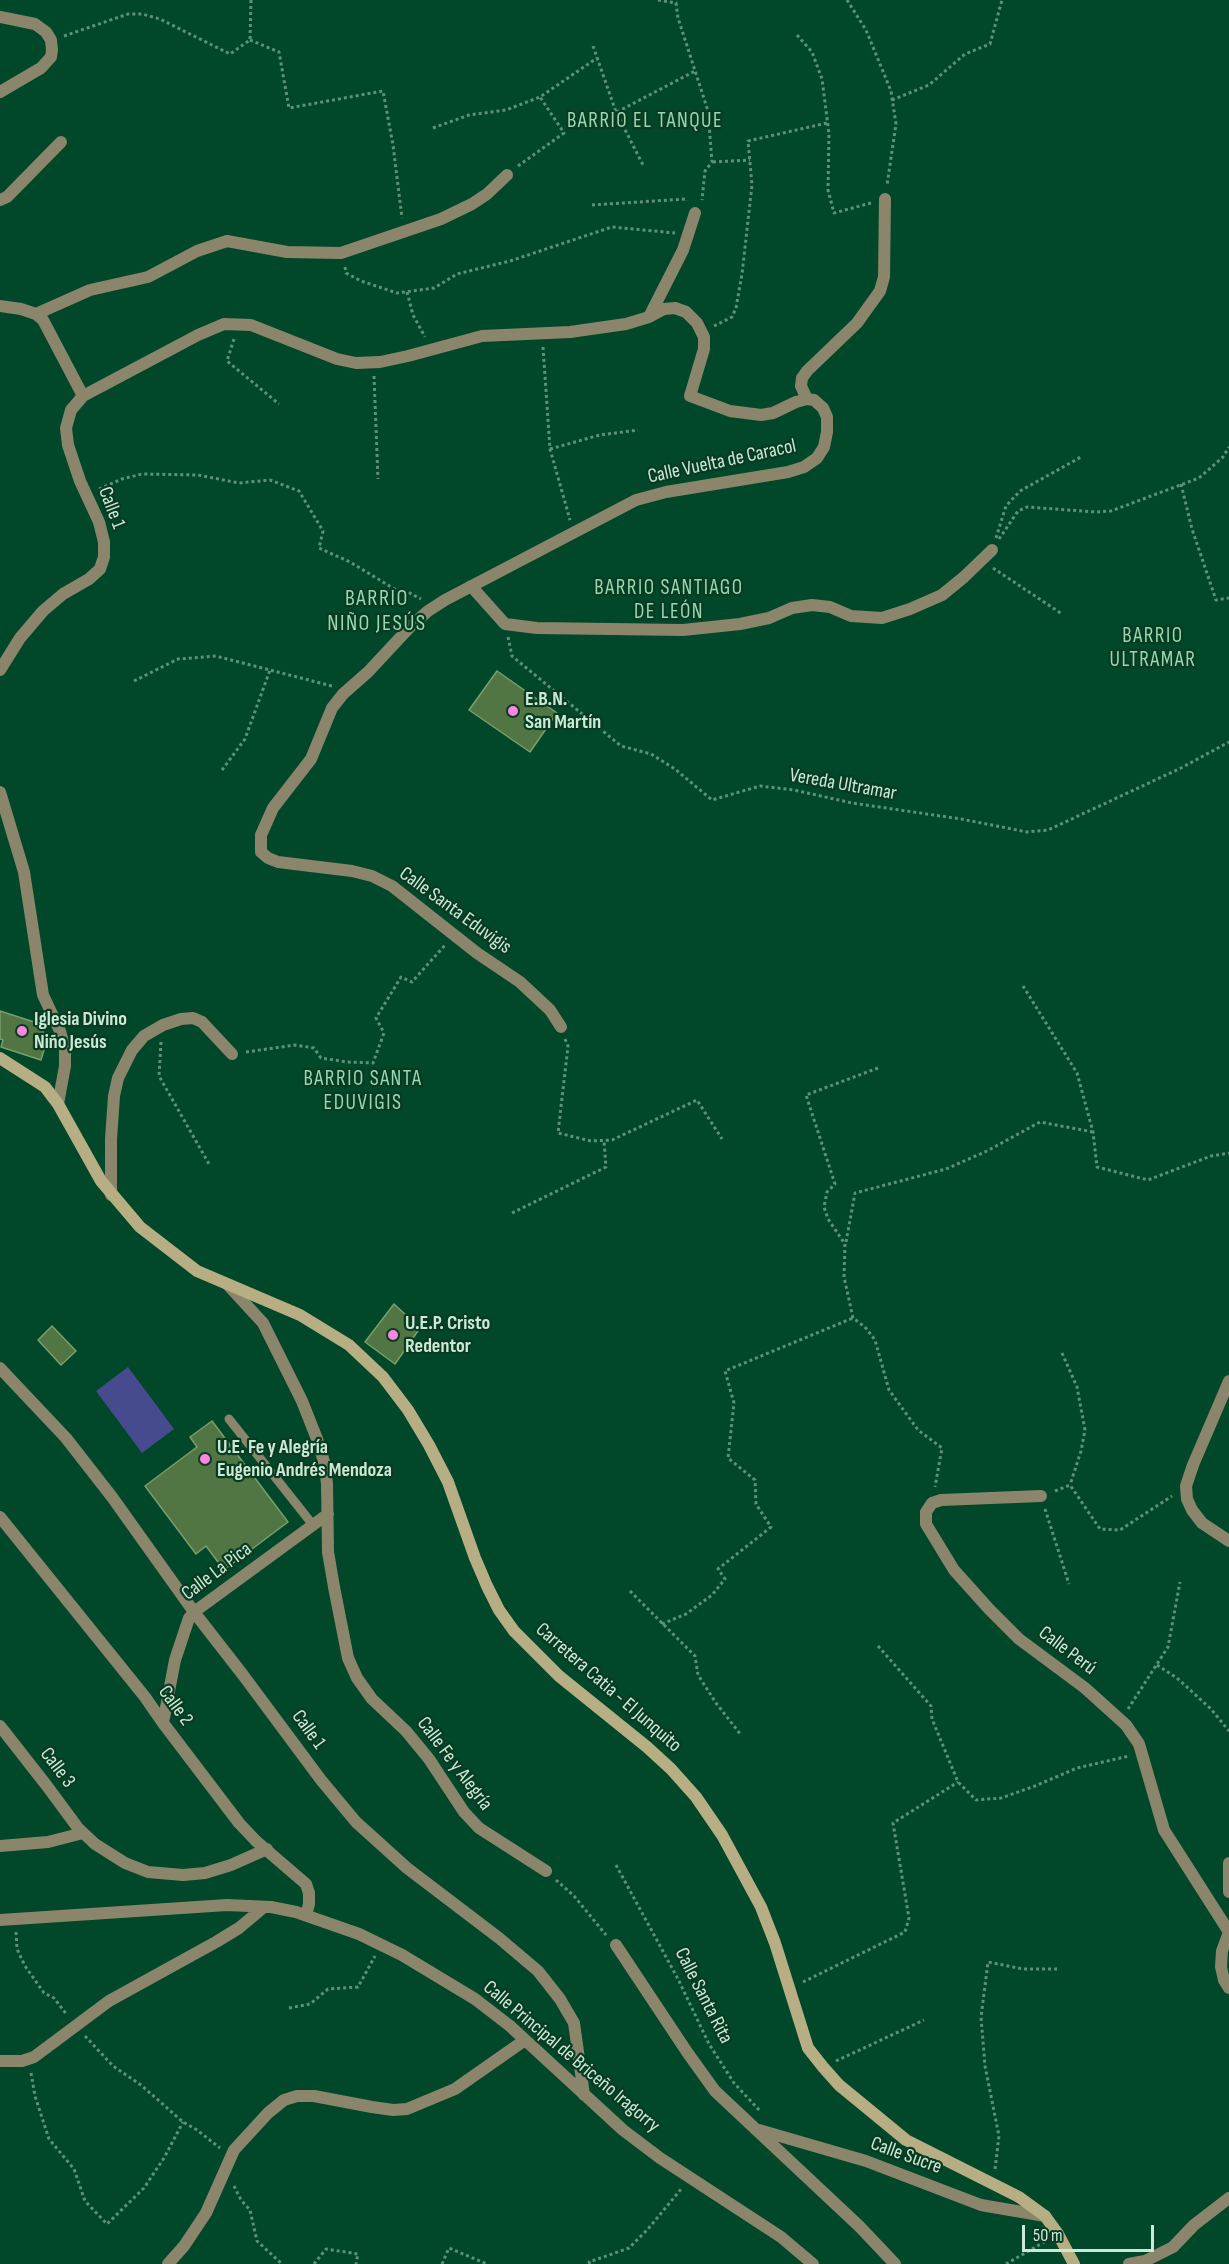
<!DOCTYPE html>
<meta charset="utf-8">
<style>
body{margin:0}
#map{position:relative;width:1229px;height:2264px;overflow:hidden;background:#004829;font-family:"Sofia Sans Condensed",sans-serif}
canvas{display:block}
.scale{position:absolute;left:1022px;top:2225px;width:132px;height:27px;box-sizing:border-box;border:3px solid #cbe9d5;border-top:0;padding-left:8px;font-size:18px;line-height:21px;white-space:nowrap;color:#cbe9d5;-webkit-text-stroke:4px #093b23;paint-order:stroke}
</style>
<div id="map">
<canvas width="1229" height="2264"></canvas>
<div class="scale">50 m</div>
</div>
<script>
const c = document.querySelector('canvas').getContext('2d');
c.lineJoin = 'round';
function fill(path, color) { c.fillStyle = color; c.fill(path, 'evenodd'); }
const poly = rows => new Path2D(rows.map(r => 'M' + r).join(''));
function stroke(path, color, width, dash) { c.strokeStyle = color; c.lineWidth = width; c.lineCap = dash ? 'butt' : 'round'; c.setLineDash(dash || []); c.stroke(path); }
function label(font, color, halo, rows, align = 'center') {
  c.font = font + ' "Sofia Sans Condensed",sans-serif'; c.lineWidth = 4.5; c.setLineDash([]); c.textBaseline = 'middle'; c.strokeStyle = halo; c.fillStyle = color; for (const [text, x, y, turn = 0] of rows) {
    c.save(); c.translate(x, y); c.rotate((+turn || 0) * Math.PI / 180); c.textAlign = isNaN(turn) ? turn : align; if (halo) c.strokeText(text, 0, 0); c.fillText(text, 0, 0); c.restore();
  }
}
fill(poly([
 [128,1367,174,1429,142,1453,96,1391]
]), '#454b8e');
const building = poly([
 [497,671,557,713,530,752,469,710,497,671],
 [0,1011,34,1022,41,1028,47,1040,41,1060,1,1047,3,1040,0,1039,0,1011],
 [394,1304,420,1328,395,1364,365,1342,394,1304],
 [52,1326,76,1351,61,1365,38,1340,52,1326],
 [212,1421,288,1522,224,1570,206,1546,196,1554,145,1486,197,1447,190,1437,212,1421]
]);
fill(building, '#517543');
stroke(building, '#7a9f6c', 1.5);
stroke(poly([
 [658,0,676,3,678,18,708,111,712,162,705,171,702,200],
 [847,0,866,30,891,91,896,124,887,185],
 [797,35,812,52,822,79,829,134,828,190,834,213,871,203],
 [64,36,128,14,142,14,160,19,230,54,250,40,251,0],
 [250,40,279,52,289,108,383,91,393,145,402,218],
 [593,46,616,112,643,165],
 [892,100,929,85,965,54,990,44,1002,0],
 [617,112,695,71],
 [433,128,469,115,506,110,540,97,597,58],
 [713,162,750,160],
 [518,166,564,133,540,97],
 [592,205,686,199,686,201],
 [345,267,346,273,361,281,397,293,434,288,457,274,510,261,612,227,675,233],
 [407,292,413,315,425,337],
 [714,326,732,317,736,308,742,274,752,185,748,141,827,123],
 [234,339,227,361,279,404],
 [543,347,550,449,570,520],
 [374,376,378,479],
 [550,449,600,435,638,430],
 [1181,484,1192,529,1216,600,1229,598],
 [99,489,122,479,142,474,198,475,239,483,270,480,299,491,323,531,319,548,350,562,401,593,406,591,421,599],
 [996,538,1006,506,1020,491,1081,457],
 [999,539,1018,511,1027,507,1096,512,1111,511,1199,478,1223,457,1229,447],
 [993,568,1062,614],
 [508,637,512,656,621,746,651,754,675,769,712,800,760,786,794,790,852,803,961,819,1027,832,1048,830,1181,768,1229,742],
 [134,681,178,659,216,656,332,686],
 [222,770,245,739,270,670],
 [1023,986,1077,1073,1093,1132,1097,1167,1148,1180,1211,1156,1229,1153],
 [565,1039,568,1046,558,1133,591,1141,612,1140,697,1100,722,1139],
 [161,1042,159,1076,209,1164],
 [246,1052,295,1045,314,1048,321,1058,347,1062,373,1063,384,1033,376,1018,401,977,412,982,445,945],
 [878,1068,806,1095,835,1184,827,1192,824,1207,828,1219,845,1244,844,1277,853,1318,865,1327,875,1340,889,1390,918,1430,942,1448,935,1487],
 [512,1213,606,1167,604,1141],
 [846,1242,855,1193,946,1169,987,1151,1040,1122,1093,1132],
 [1062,1353,1077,1387,1085,1430,1081,1451,1070,1485],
 [1055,1491,1070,1485,1100,1529,1120,1530,1172,1496],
 [1045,1509,1069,1584],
 [630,1591,695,1656,698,1675,716,1703,741,1735],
 [662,1624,686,1614,712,1595,725,1579,718,1569,771,1527,756,1504,755,1480,728,1458,734,1403,725,1371,853,1318],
 [878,1646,931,1706,932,1719,958,1782,976,1800,1001,1798,1035,1786,1077,1768,1129,1756],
 [1157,1665,1177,1678,1211,1709,1229,1731],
 [1128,1709,1168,1647,1180,1582],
 [616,1865,678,1979,709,2044,734,2083,760,2111],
 [556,1880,574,1896,606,1935],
 [16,1932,17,1949,25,1966,44,1993,54,1998,67,2015],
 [803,1982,905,1932,909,1918,893,1823,958,1782],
 [289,2008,310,2004,328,1989,358,1987,375,1956],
 [85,2036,113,2066,141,2085,183,2122,197,2130,220,2148],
 [836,2061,924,2020],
 [31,2073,35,2096,49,2139,74,2169,85,2201,107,2224,144,2188,164,2158,183,2122],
 [995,2169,999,2136,985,2066,981,2017,988,1962,1023,1969,1057,1969],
 [234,2186,241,2200,250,2210,257,2241,282,2264],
 [314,2264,326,2249,358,2254,356,2264],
 [442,2264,449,2248,487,2264],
 [590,2264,589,2262,629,2248,648,2229,682,2188],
 [1006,2264,1046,2241]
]), '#5d9278', 3, [3, 3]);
stroke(poly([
 [229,1419,313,1525]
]), '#8a856b', 9);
stroke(poly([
 [0,17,35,24,46,32,51,40,52,50,51,57,41,68,0,92],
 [0,200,7,197,61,142],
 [0,306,21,309,36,314,43,320,83,396],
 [36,314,90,290,148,277,197,251,227,241,287,252,341,253,441,219,472,204,487,194,507,175],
 [649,317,683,250,695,213],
 [807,399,801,386,802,378,807,371,857,323,880,291,884,277,885,199],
 [471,586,505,624,537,628,683,630,740,624,769,618,792,608,812,605,830,607,851,616,882,618,910,609,942,595,964,577,992,550],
 [0,670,20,638,43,611,63,594,89,579,100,569,104,557,104,542,99,522,80,481,68,445,66,428,71,410,83,396,198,335,224,324,251,325,337,359,356,363,380,362,408,356,482,336,570,332,626,324,649,317,664,309,675,308,686,312,697,323,704,337,704,349,690,396,730,411,761,415,773,413,796,402,807,399,814,400,823,408,827,417,827,432,824,447,817,458,804,467,788,472,666,492,636,500,445,600,428,611,410,627,368,672,343,694,332,708,311,759,273,808,261,835,261,852,268,858,278,862,352,871,372,876,392,886,477,953,520,982,550,1010,561,1027],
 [0,792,24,872,43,995,60,1031,65,1049,65,1066,58,1104],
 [111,1195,111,1139,114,1096,118,1078,132,1050,144,1036,163,1025,181,1019,193,1018,202,1022,232,1054],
 [228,1285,263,1323,302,1401,317,1439,325,1465,327,1484,328,1552,334,1587,348,1658,357,1678,372,1699,406,1731,429,1759,464,1812,479,1828,546,1871],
 [0,1368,66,1438,112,1497,194,1612,243,1675,321,1780,356,1822,407,1868,499,1938,538,1971,560,1999,574,2023,584,2095],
 [1229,1381,1193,1465,1186,1486,1187,1499,1192,1510,1202,1523,1229,1541],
 [1041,1496,941,1500,932,1503,926,1512,926,1524,954,1570,989,1609,1019,1639,1085,1688,1126,1725,1139,1744,1164,1830,1229,1932],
 [0,1517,145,1697,163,1723,239,1823,256,1841,306,1884,309,1893,309,1904,306,1915],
 [163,1723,175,1660,189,1618,194,1612,328,1514],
 [0,1726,47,1786,78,1828,95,1844,125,1863,148,1872,183,1875,205,1873,231,1865,267,1849],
 [0,1846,48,1842,83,1833],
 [1229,1863,1229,1892],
 [0,1920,227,1905,271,1907,296,1912,359,1934,402,1955,475,1999,510,2026,623,2130,660,2158,781,2237,813,2264],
 [1229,1932,1222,1951,1221,1967,1224,1980,1229,1988],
 [616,1945,687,2052,715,2091,859,2226,895,2264],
 [0,2061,22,2061,34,2057,109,2001,216,1942,239,1928,264,1907],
 [759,2130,866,2161,981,2205,1045,2216],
 [168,2264,184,2246,206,2213,234,2150,268,2113,284,2100,297,2096,314,2096,372,2107,393,2110,407,2109,455,2089,525,2040],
 [1129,2264,1145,2261,1173,2247,1194,2225,1229,2198]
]), '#8a856b', 12);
stroke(poly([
 [0,1058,45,1087,58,1104,101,1181,140,1227,197,1271,300,1315,349,1345,383,1377,408,1410,429,1445,448,1482,475,1558,487,1586,499,1610,514,1631,559,1676,647,1747,671,1769,696,1797,722,1835,761,1907,775,1943,808,2048,823,2067,839,2085,906,2140,1019,2197,1045,2216,1058,2234,1074,2264]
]), '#b7ae84', 12);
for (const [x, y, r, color] of [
 [513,711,6,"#fe86e0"],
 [22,1031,6,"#fe86e0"],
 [393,1335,6,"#fe86e0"],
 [205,1459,6,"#fe86e0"]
]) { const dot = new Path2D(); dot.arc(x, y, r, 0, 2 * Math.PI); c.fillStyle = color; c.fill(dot); stroke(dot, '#093b23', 2); }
label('20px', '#cbe9d5', '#093b23', [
 ["Calle Vuelta de Caracol",722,462,-12],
 ["Calle 1",111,508,69],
 ["Vereda Ultramar",843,785,10],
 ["Calle Santa Eduvigis",455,911,36],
 ["Calle La Pica",217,1572,-37],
 ["Calle Perú",1067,1651,37],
 ["Carretera Catia - El Junquito",608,1688,41],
 ["Calle 2",175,1706,54],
 ["Calle 1",308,1730,54],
 ["Calle Fe y Alegría",454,1764,53],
 ["Calle 3",57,1768,53],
 ["Calle Santa Rita",703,1996,63],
 ["Calle Principal de Briceño Iragorry",571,2057,40],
 ["Calle Sucre",906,2156,20]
]);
label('bold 20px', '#cbe9d5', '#093b23', [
 ["E.B.N.",525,700],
 ["San Martín",525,723],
 ["Iglesia Divino",34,1020],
 ["Niño Jesús",34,1043],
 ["U.E.P. Cristo",405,1324],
 ["Redentor",405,1347],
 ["U.E. Fe y Alegría",217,1448],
 ["Eugenio Andrés Mendoza",217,1471]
], 'left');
c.letterSpacing = '1.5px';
label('21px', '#99d9b2', '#093b23', [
 ["BARRIO EL TANQUE",645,122],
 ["BARRIO SANTIAGO",669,589],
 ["DE LEÓN",669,613],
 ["BARRIO",1153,637],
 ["ULTRAMAR",1153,661],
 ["BARRIO SANTA",363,1080],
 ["EDUVIGIS",363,1104]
]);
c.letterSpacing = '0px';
c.letterSpacing = '1.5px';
label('22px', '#99d9b2', '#093b23', [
 ["BARRIO",377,599],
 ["NIÑO JESÚS",377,624]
]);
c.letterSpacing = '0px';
</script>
